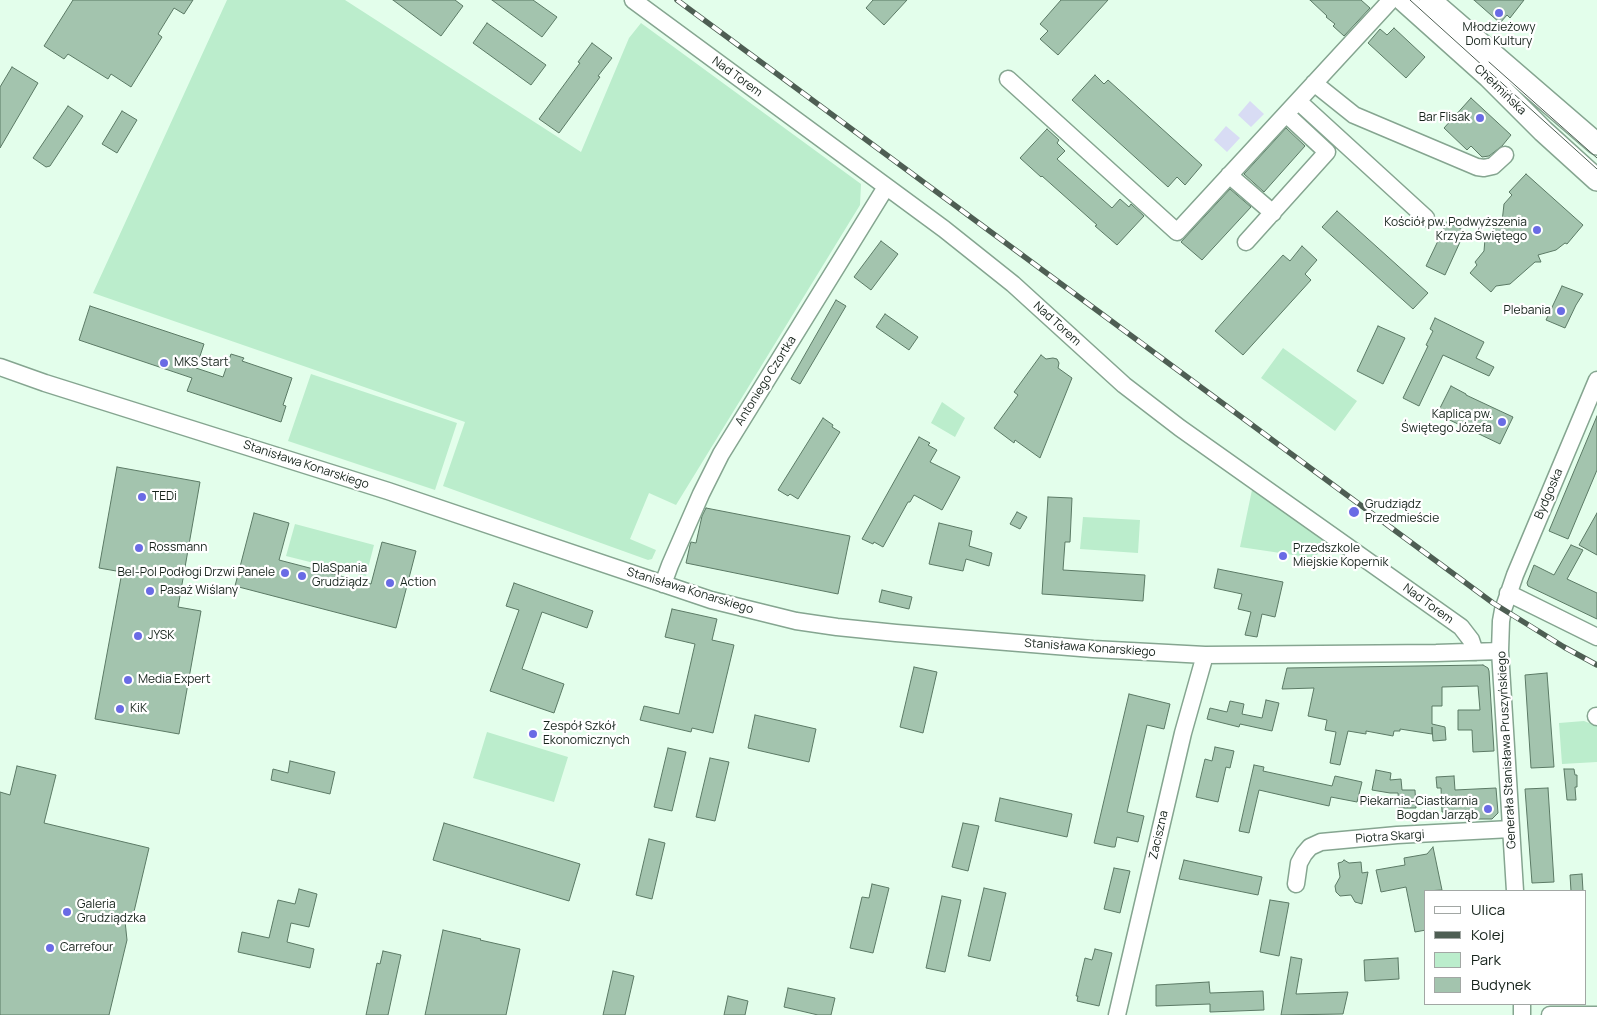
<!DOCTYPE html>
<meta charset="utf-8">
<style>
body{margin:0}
#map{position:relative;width:1597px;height:1015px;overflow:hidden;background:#e3feeb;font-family:Manrope,sans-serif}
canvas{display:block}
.legend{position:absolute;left:1424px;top:890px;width:162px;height:115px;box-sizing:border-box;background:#fff;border:1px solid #a2a7a4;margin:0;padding:6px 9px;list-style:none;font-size:15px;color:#17241c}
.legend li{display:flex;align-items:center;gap:10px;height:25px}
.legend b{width:25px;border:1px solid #a2a7a4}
</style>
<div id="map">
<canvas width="1597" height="1015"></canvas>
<ul class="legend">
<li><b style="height:6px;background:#fff"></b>Ulica</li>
<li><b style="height:6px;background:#4e5e53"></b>Kolej</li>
<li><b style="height:14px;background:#bbedcc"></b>Park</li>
<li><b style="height:14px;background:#a3c4ae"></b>Budynek</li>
</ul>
</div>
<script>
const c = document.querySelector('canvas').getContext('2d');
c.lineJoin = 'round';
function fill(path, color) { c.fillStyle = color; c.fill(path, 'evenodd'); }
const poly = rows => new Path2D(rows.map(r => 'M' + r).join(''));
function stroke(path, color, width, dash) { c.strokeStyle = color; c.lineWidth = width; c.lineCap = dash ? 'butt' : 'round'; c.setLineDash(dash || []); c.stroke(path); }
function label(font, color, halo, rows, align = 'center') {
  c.font = font + ' Manrope,sans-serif'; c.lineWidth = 4.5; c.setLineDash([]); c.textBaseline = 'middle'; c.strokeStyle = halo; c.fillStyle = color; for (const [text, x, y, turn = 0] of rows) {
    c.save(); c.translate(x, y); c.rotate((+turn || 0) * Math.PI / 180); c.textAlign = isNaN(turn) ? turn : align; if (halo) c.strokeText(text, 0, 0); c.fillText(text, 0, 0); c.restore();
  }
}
fill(poly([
 [227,0,345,0,581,152,629,38,641,23,861,184,860,205,676,505,649,493,630,539,656,550,652,559,648,560,443,486,465,422,93,293],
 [1283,348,1357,401,1335,431,1261,378],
 [311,374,457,423,435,490,288,441],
 [942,402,965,418,955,437,931,423],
 [1252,490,1328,543,1314,558,1240,547],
 [1083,517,1140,520,1138,553,1080,549],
 [295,524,374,545,366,576,286,556],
 [1584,721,1597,726,1597,762,1562,764,1559,723],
 [487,732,568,757,554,802,473,778]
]), '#bbedcc');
fill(poly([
 [1250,101,1264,114,1251,127,1238,115],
 [1226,126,1240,138,1227,152,1214,140]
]), '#d8dcf4');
const building = poly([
 [73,0,193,0,184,14,174,8,158,34,162,37,131,87,111,74,108,79,68,54,64,59,44,46,73,0],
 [393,0,455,0,463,6,441,36,393,0],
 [492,0,533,0,557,17,542,37,492,0],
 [873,0,907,0,884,25,866,8,873,0],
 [1061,0,1108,0,1058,55,1040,39,1048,31,1040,24,1061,0],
 [1310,0,1361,0,1370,8,1344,36,1333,26,1335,24,1326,17,1327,16,1310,0],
 [1474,0,1524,0,1510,18,1507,15,1500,23,1474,0],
 [487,23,546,65,531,85,473,43,487,23],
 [1394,28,1425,57,1406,78,1368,43,1380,29,1387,35,1394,28],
 [592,43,612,58,598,76,600,77,559,133,539,119,580,63,578,62,592,43],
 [12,67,38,83,0,148,0,87,12,67],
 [1095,75,1104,84,1108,80,1202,165,1185,185,1177,177,1168,187,1072,100,1095,75],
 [1471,98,1511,135,1502,146,1489,156,1482,157,1471,146,1467,150,1444,128,1471,98],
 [68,106,83,116,50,166,46,167,33,158,68,106],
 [122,111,137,120,117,153,102,144,122,111],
 [1286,128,1305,146,1264,192,1244,174,1286,128],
 [1047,129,1059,140,1057,143,1065,151,1057,159,1112,208,1120,199,1129,207,1131,204,1144,216,1117,245,1095,226,1097,225,1042,176,1041,177,1020,158,1047,129],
 [1526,174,1583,225,1567,244,1565,243,1556,250,1538,255,1541,262,1535,262,1510,284,1496,286,1491,292,1470,273,1477,265,1475,262,1484,251,1485,239,1493,240,1494,220,1502,222,1504,204,1512,195,1509,192,1526,174],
 [1230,189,1251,207,1202,260,1181,242,1230,189],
 [1337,211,1428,293,1413,309,1322,227,1337,211],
 [1447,222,1465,231,1445,275,1426,266,1447,222],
 [881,241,898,254,871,290,854,277,881,241],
 [1302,246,1317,260,1305,274,1311,280,1243,355,1215,331,1283,255,1290,261,1302,246],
 [1562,286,1583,294,1576,305,1565,328,1546,320,1562,286],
 [836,300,846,306,800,384,791,379,836,300],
 [90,306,204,344,196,368,223,377,231,354,244,358,242,361,292,378,283,405,286,406,281,422,187,391,192,378,79,340,90,306],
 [885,314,918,337,909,350,876,327,885,314],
 [1435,318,1484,342,1476,358,1494,367,1489,376,1443,355,1419,406,1403,398,1428,346,1426,345,1433,331,1430,329,1435,318],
 [1378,326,1405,338,1383,384,1357,371,1378,326],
 [1041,355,1046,359,1053,358,1057,359,1059,363,1058,368,1072,378,1040,458,1015,440,1014,443,994,428,1018,395,1014,392,1041,355],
 [1451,386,1466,394,1466,395,1513,417,1500,444,1437,414,1451,386],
 [1597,416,1597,470,1568,539,1549,531,1597,416],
 [823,418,833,425,832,427,840,432,798,499,790,494,788,496,778,490,823,418],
 [919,437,930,443,928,445,937,450,930,462,960,477,942,510,914,495,910,502,908,502,883,547,874,542,873,544,862,539,919,437],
 [117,467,200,482,178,607,201,611,179,734,95,719,122,572,99,568,117,467],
 [1048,497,1072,498,1070,542,1065,542,1063,570,1145,575,1143,601,1042,594,1048,497],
 [706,508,850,536,838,594,686,563,690,545,691,542,696,543,702,516,706,508],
 [1017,512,1027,517,1020,529,1010,524,1017,512],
 [254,513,289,523,279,560,371,584,382,542,416,551,396,628,235,586,254,513],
 [1597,513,1597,555,1579,545,1597,513],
 [939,523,972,531,969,546,992,553,989,566,966,559,963,571,929,564,939,523],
 [1571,545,1583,550,1567,579,1597,593,1597,619,1528,586,1527,583,1534,565,1554,575,1571,545],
 [1218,569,1283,582,1275,617,1262,614,1257,637,1245,635,1251,612,1238,609,1242,594,1214,588,1218,569],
 [514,583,593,611,587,628,542,612,522,669,564,684,554,713,490,691,519,610,506,606,514,583],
 [882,590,912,597,909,609,879,602,882,590],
 [672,609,717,619,712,640,734,645,713,733,692,728,691,732,640,720,644,706,679,714,695,644,665,637,672,609],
 [1483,665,1488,668,1489,671,1494,751,1473,752,1472,730,1458,730,1458,710,1480,710,1478,686,1442,687,1442,706,1432,706,1432,724,1445,727,1446,740,1433,741,1432,727,1432,734,1400,729,1400,731,1394,731,1393,736,1366,731,1366,734,1348,731,1340,765,1330,763,1336,732,1325,730,1327,720,1308,716,1314,688,1282,689,1287,668,1483,665],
 [914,667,937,672,923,733,900,727,914,667],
 [1547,673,1554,767,1531,768,1525,675,1547,673],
 [1129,694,1170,704,1164,729,1147,725,1127,812,1144,816,1138,842,1117,837,1115,847,1112,847,1094,843,1129,694],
 [1266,700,1279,703,1272,731,1240,724,1239,727,1207,719,1210,708,1227,712,1230,701,1244,704,1242,714,1262,718,1266,700],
 [755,715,816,729,809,762,748,748,755,715],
 [1215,747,1234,751,1230,768,1226,767,1218,802,1196,797,1205,759,1212,761,1215,747],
 [668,748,686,752,672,811,654,807,668,748],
 [710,758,729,762,715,821,696,817,710,758],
 [290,761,335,772,330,794,271,780,273,769,288,773,290,761],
 [1254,765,1264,767,1263,771,1332,786,1335,776,1362,782,1357,802,1331,797,1329,806,1259,790,1249,833,1239,831,1254,765],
 [17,766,56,775,44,823,149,848,132,920,125,921,127,940,109,1015,0,1015,0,792,10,795,17,766],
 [1564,769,1574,769,1575,775,1577,775,1577,787,1575,787,1576,800,1567,800,1564,769],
 [1376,770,1391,773,1390,780,1401,779,1402,790,1415,790,1416,808,1399,808,1398,793,1390,793,1372,790,1376,770],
 [1454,776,1455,790,1496,788,1498,813,1492,819,1457,819,1456,811,1442,812,1441,788,1437,788,1436,777,1454,776],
 [1548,788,1554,882,1532,883,1525,789,1548,788],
 [1000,798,1072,814,1067,837,995,821,1000,798],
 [444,823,580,864,569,901,433,860,444,823],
 [963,823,979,826,968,871,952,867,963,823],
 [649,839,665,843,652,899,636,895,649,839],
 [1433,847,1442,890,1426,891,1426,930,1415,932,1406,887,1381,892,1376,870,1405,865,1404,858,1427,854,1433,847],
 [1184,860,1262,877,1258,895,1179,879,1184,860],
 [1344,860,1349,863,1361,862,1362,873,1368,872,1362,904,1355,902,1351,895,1340,896,1336,892,1335,886,1340,877,1338,863,1342,862,1344,860],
 [1114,868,1130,871,1120,913,1104,909,1114,868],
 [1582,874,1583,891,1571,891,1570,875,1582,874],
 [872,884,889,888,873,953,850,948,862,897,869,898,872,884],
 [984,888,1006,893,990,961,968,956,984,888],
 [299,889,317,894,309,927,291,923,287,942,314,949,310,968,238,952,242,932,269,938,278,900,295,904,299,889],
 [942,896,961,900,945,972,926,968,942,896],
 [1270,900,1289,903,1279,956,1260,952,1270,900],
 [443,930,481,939,480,940,520,949,506,1015,425,1015,443,930],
 [1095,949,1112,953,1099,1006,1077,1001,1078,996,1076,996,1085,958,1092,960,1095,949],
 [383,951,401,955,388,1015,366,1015,377,963,380,964,383,951],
 [1291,957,1302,959,1296,994,1348,992,1343,1014,1281,1015,1291,957],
 [1398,958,1399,979,1365,981,1364,960,1398,958],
 [613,971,634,976,625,1015,603,1015,613,971],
 [1209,982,1210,993,1263,991,1264,1010,1210,1012,1210,1004,1156,1006,1156,985,1209,982],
 [788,988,835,998,831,1015,818,1015,784,1007,788,988],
 [728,996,748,1001,745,1015,724,1015,728,996]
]);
fill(building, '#a3c4ae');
stroke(building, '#5b7a65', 1);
const minor = poly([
 [633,0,944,229,1013,284,1124,385,1180,428,1461,627,1471,640,1475,652],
 [1008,79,1177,232,1391,0],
 [1314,83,1354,115,1477,167,1484,168,1493,166,1505,155],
 [1298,101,1426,218],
 [1229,175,1273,213],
 [1246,242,1327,152,1286,114],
 [0,367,45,383,388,491,711,600,796,621,837,627,896,633,1093,649,1205,655,1436,653,1500,651],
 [663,584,670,565,701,494,721,454,886,187],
 [1508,593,1597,637],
 [1596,716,1597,717],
 [1296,884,1299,863,1304,854,1310,847,1321,842,1397,835,1511,829],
 [1515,891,1500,651,1501,621,1503,610,1515,575,1597,380],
 [1522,1004,1522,1015],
 [1117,1015,1183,733,1205,655],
 [1550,1015,1597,1015]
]);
const major = poly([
 [1403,0,1489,77,1543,131,1597,180],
 [1430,0,1597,144]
]);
stroke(minor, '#85a590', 19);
stroke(major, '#85a590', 24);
stroke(minor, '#fff', 16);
stroke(major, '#fff', 21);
stroke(poly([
 [1410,0,1597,169],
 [1489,62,1597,158]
]), '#4e5e53', 1);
const rail = poly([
 [677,0,1493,603,1564,647,1597,665]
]);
stroke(rail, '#4e5e53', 5.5);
stroke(rail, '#fff', 4, [11]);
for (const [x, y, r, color] of [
 [1499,13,5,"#6a6be5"],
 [1480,118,5,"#6a6be5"],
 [1537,230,5,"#6a6be5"],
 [1561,311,5,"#6a6be5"],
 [164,363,5,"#6a6be5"],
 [1502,422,5,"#6a6be5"],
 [142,497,5,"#6a6be5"],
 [1354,512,6,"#6a6be5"],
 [139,548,5,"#6a6be5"],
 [1283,556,5,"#6a6be5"],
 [285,573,5,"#6a6be5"],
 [302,576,5,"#6a6be5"],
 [390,583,5,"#6a6be5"],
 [150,591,5,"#6a6be5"],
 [138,636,5,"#6a6be5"],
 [128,680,5,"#6a6be5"],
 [120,709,5,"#6a6be5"],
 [533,734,5,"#6a6be5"],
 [1488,809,5,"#6a6be5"],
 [67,912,5,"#6a6be5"],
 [50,948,5,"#6a6be5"]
]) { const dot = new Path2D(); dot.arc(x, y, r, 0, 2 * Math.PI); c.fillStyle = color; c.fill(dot); stroke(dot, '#fff', 2); }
label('12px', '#17241c', '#fff', [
 ["Młodzieżowy",1499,28,"center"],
 ["Dom Kultury",1499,42,"center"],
 ["Bar Flisak",1470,118,"right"],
 ["Kościół pw. Podwyższenia",1527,223,"right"],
 ["Krzyża Świętego",1527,237,"right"],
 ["Plebania",1551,311,"right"],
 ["MKS Start",174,363],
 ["Kaplica pw.",1492,415,"right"],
 ["Świętego Józefa",1492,429,"right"],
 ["TEDi",152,497],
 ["Grudziądz",1365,505],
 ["Przedmieście",1365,519],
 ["Rossmann",149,548],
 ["Przedszkole",1293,549],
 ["Miejskie Kopernik",1293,563],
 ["DlaSpania",312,569],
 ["Grudziądz",312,583],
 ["Bel-Pol Podłogi Drzwi Panele",275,573,"right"],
 ["Action",400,583],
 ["Pasaż Wiślany",160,591],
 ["JYSK",148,636],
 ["Media Expert",138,680],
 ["KiK",130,709],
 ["Zespół Szkół",543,727],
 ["Ekonomicznych",543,741],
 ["Piekarnia-Ciastkarnia",1478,802,"right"],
 ["Bogdan Jarząb",1478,816,"right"],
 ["Galeria",77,905],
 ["Grudziądzka",77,919],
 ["Carrefour",60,948]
], 'left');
label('12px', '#17241c', '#fff', [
 ["Nad Torem",737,77,36],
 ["Chełmińska",1500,90,44],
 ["Nad Torem",1057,324,42],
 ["Antoniego Czortka",766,381,-58],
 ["Stanisława Konarskiego",306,465,18],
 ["Bydgoska",1549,494,-67],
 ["Stanisława Konarskiego",690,591,17],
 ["Nad Torem",1428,604,36],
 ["Stanisława Konarskiego",1090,648,4],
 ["Generała Stanisława Pruszyńskiego",1507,750,-93],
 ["Zaciszna",1159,835,-77],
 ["Piotra Skargi",1390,837,-4]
]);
</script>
